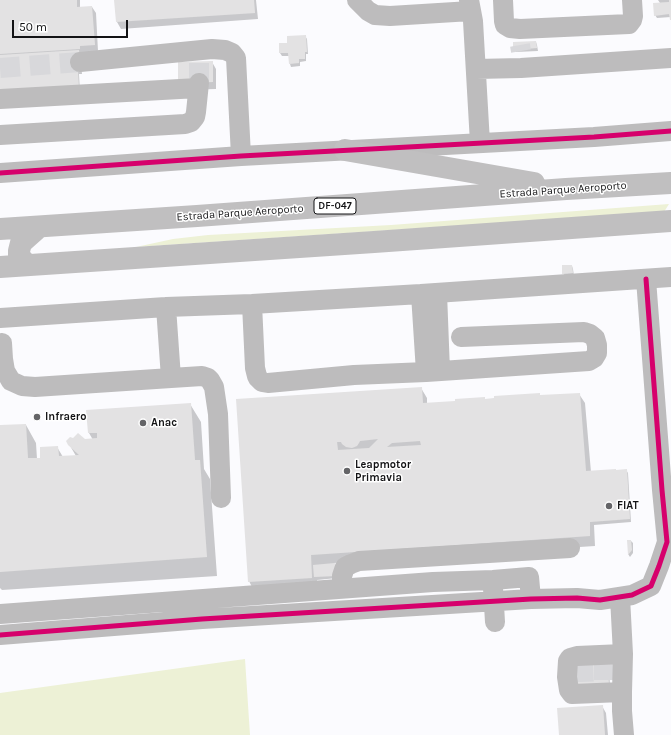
<!DOCTYPE html>
<style>
body{margin:0}
#map{position:relative;width:671px;height:735px;overflow:hidden;background:#fbfbfe;font-family:Karla,sans-serif}
canvas{display:block}
.scale{position:absolute;left:12px;top:20px;width:116px;height:18px;box-sizing:border-box;border:2px solid #131315;border-top:0;padding-left:5px;font-size:12px;line-height:14px;white-space:nowrap;color:#131315;-webkit-text-stroke:3px #fff;paint-order:stroke}
</style>
<div id="map">
<canvas width="671" height="735"></canvas>
<div class="scale">50 m</div>
</div>
<script>
const c = document.querySelector('canvas').getContext('2d');
c.lineJoin = 'round';
function fill(path, color) { c.fillStyle = color; c.fill(path, 'evenodd'); }
const poly = rows => new Path2D(rows.map(r => 'M' + r).join(''));
function stroke(path, color, width, dash) { c.strokeStyle = color; c.lineWidth = width; c.lineCap = dash ? 'butt' : 'round'; c.setLineDash(dash || []); c.stroke(path); }
function label(font, color, halo, rows, align = 'center') {
  c.font = font + ' Karla,sans-serif'; c.lineWidth = 3; c.setLineDash([]); c.textBaseline = 'middle'; c.strokeStyle = halo; c.fillStyle = color; for (const [text, x, y, turn = 0] of rows) {
    c.save(); c.translate(x, y); c.rotate((+turn || 0) * Math.PI / 180); c.textAlign = isNaN(turn) ? turn : align; if (halo) c.strokeText(text, 0, 0); c.fillText(text, 0, 0); c.restore();
  }
}
fill(poly([
 [669,204,664,212,136,247,173,239,208,235,391,225],
 [245,659,250,735,0,735,0,693]
]), '#edf1d6');
fill(poly([
 [0,0,80,0,80,7,92,7,96,13,98,51,80,55,82,74,79,74,80,91,0,95],
 [115,0,256,0,258,19,121,29,117,22],
 [658,0,671,0,671,22,671,17,657,18,655,15,660,3],
 [305,36,307,39,308,54,306,54,306,61,300,62,300,66,291,67,290,64,289,56,282,56,280,53,289,44],
 [536,42,537,45,538,51,516,52,514,49],
 [212,62,216,69,216,89,183,90],
 [572,266,573,269,574,276,565,276,563,273],
 [421,388,427,398,427,404,579,394,585,403,591,472,626,470,628,473,631,522,594,525,595,546,334,563,337,578,317,580,317,587,254,591,249,581,237,400],
 [190,404,201,422,204,469,210,479,217,576,2,590,0,588,0,426,26,425,36,443,37,459,41,458,57,447,63,457,76,456,69,444,85,440,93,440,89,433],
 [631,541,633,543,633,553,630,557,628,554],
 [607,662,609,665,610,687,574,689],
 [602,706,606,713,608,735,560,735]
]), '#0003');
fill(poly([
 [0,0,77,0,77,7,92,6,95,45,80,46,80,49,0,54],
 [114,0,254,0,255,13,116,22],
 [669,0,671,0,671,20,670,20,669,14,654,16,653,3,669,2],
 [306,35,307,52,305,52,305,59,299,59,299,63,289,64,288,53,279,53,279,43,287,43,287,36],
 [536,41,537,48,513,50,513,42],
 [79,50,81,72,78,72,79,88,0,93,0,55],
 [213,61,213,82,178,83,178,62],
 [562,265,572,265,573,273,562,274],
 [422,387,423,403,455,401,455,399,485,397,485,399,494,398,494,396,540,393,540,395,580,393,586,471,616,469,616,470,627,469,630,519,590,522,590,536,311,555,312,578,248,582,236,399],
 [378,439,369,448,338,450,337,442,341,442,342,444,346,447,352,448,357,446,359,443,360,441],
 [420,441,421,445,387,447,392,443],
 [191,403,195,460,200,460,207,557,0,572,0,425,26,424,28,458,40,458,40,447,58,446,59,456,79,455,68,445,66,441,70,437,73,438,78,433,85,439,97,438,97,433,88,433,86,410],
 [627,540,631,540,632,550,628,555],
 [335,563,336,576,314,577,313,565],
 [607,661,609,684,572,687,570,664],
 [603,705,605,735,559,735,557,708]
]), '#e3e2e3');
stroke(poly([
 [520,45,521,51],
 [0,68,80,62],
 [199,83,199,61],
 [604,660,604,687],
 [583,662,584,688]
]), '#d8d8db', 20, [20, 10]);
stroke(poly([
 [357,0,368,11,375,15,390,16,471,11],
 [469,0,473,21,480,143],
 [503,0,504,21,505,25,510,28,520,29,629,24,632,20,633,16,632,0],
 [80,62,212,49,225,50,232,53,236,58,241,156],
 [476,69,521,68,671,58],
 [0,99,198,88],
 [0,135,185,124,191,122,195,117,196,112,199,83],
 [0,173,241,156,594,137,671,131],
 [437,293,440,371],
 [421,294,426,372],
 [252,304,255,368,257,376,258,378,262,382,268,383,354,375,426,372,589,361,594,358,597,353,597,345,595,338,590,334,584,332,461,337],
 [166,307,171,378],
 [0,318,166,307,252,304,421,294,671,277],
 [2,343,3,359,5,371,11,381,22,386,35,387,50,386,171,378,202,376,208,378,210,380,214,387,218,414,221,498],
 [342,588,342,576,345,567,351,564,359,561,570,548],
 [493,588,495,622],
 [620,597,623,654],
 [0,614,433,582,493,580,529,577,531,599],
 [0,635,202,619,531,599,577,598,600,600,632,595,651,586,659,566,667,542,662,490,646,279],
 [622,692,572,694,569,690,567,677,568,661,570,658,577,656,623,654,622,692,622,711,624,735]
]), '#bdbcbd', 20);
stroke(poly([
 [345,150,534,183],
 [0,229,197,216,566,189,671,183],
 [26,264,19,256,19,251,21,243,39,227],
 [0,267,374,242,671,221]
]), '#c0bfc0', 22);
stroke(poly([
 [0,173,241,156,594,137,671,131],
 [0,635,202,619,531,599,577,598,600,600,632,595,651,586,659,566,667,542,662,490,646,279]
]), '#d6006c', 5);
for (const [x, y, r, color] of [
 [37,417,4,"#646467"],
 [143,423,4,"#646467"],
 [347,471,4,"#646467"],
 [609,506,4,"#646467"]
]) { const dot = new Path2D(); dot.arc(x, y, r, 0, 2 * Math.PI); c.fillStyle = color; c.fill(dot); stroke(dot, '#fff', 1.5); }
for (const [x, y, w] of [
 [335,206,42]
]) { const box = new Path2D(); box.roundRect(x - w / 2, y - 8, w, 16, 3); c.fillStyle = '#fff'; c.fill(box); stroke(box, '#131315', 1); }
label('bold 10px', '#131315', null, [
 ["DF-047",335,206]
]);
label('11px', '#131315', '#fff', [
 ["Estrada Parque Aeroporto",563,190,-4],
 ["Estrada Parque Aeroporto",240,213,-4]
]);
label('bold 11px', '#131315', '#fff', [
 ["Infraero",45,417],
 ["Anac",151,423],
 ["Leapmotor",355,465],
 ["Primavia",355,478],
 ["FIAT",617,506]
], 'left');
</script>
